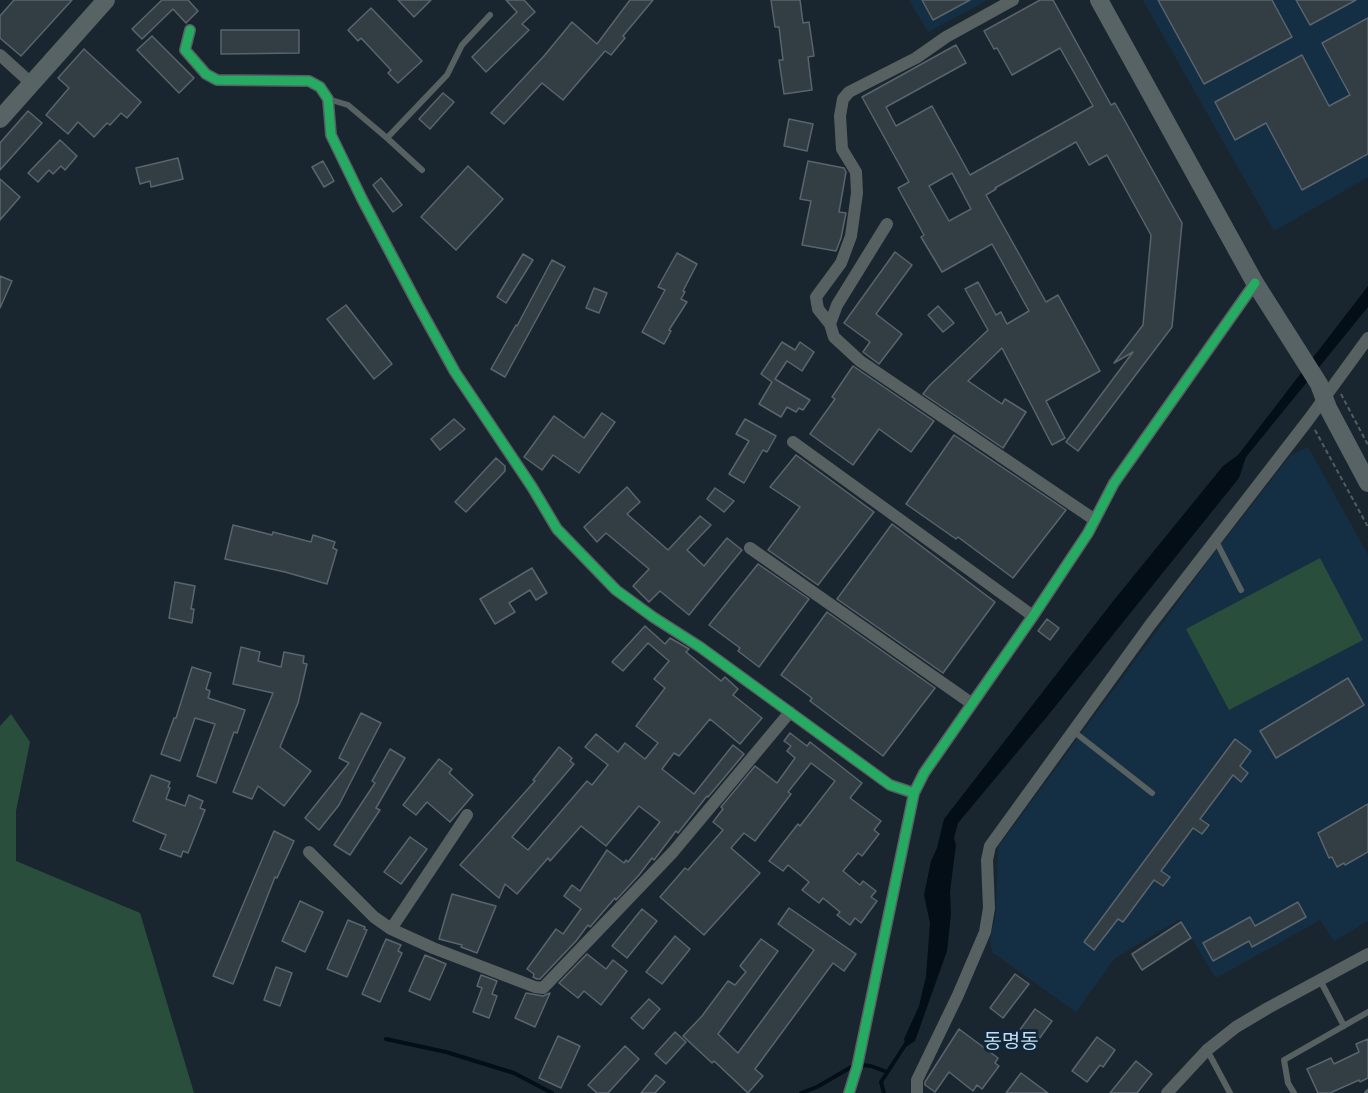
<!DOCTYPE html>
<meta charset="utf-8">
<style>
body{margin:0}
canvas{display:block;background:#1a262f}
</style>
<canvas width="1368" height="1093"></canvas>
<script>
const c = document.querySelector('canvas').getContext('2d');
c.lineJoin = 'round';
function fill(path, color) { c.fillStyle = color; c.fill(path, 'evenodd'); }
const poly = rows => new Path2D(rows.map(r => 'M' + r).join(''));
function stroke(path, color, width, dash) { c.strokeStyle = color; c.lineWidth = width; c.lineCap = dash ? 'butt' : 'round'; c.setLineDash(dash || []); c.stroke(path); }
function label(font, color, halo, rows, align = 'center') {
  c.font = font + ' "Noto Sans","Noto Sans KR",sans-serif'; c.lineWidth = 6; c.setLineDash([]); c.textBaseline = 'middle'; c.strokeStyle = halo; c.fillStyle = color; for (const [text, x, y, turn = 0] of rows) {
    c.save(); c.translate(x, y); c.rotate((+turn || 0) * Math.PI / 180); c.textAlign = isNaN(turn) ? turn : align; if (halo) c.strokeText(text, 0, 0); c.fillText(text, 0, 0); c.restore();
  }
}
fill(poly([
 [909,0,988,0,928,32],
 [1143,0,1368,0,1368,177,1274,231],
 [1308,447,1368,555,1368,921,1334,941,1320,920,1216,978,1180,919,1115,958,1076,1012,992,952,990,941,996,913,998,847,1209,560,1290,456]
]), '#142f43');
fill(poly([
 [1320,558,1363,640,1229,710,1186,629],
 [11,714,30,742,16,811,16,861,140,913,194,1093,0,1093,0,726]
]), '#2a4e3c');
fill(poly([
 [1368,286,1368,307,1246,457,1239,478,1050,713,958,823,954,838,956,845,950,892,951,914,947,951,915,1041,906,1047,904,1039,919,1006,926,976,930,923,924,895,931,861,937,848,944,819,1114,600,1223,466,1238,455]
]), '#030e16');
stroke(poly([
 [386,1039,446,1052,514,1073,552,1093],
 [861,1065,871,1066,887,1072],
 [801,1093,817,1087,853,1066],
 [884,1093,881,1082,907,1042]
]), '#030e16', 4);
const building = poly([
 [14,0,72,0,21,56,0,38,0,16,14,0],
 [162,0,188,0,198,11,186,23,173,9,142,39,132,29,162,0],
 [398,0,431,0,414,17,398,0],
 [506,0,524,0,535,12,522,24,529,30,486,72,472,57,517,12,506,0],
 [630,0,653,0,623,36,625,38,611,55,605,51,563,100,542,83,504,124,491,113,544,56,572,22,597,44,630,0],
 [771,0,800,0,803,23,809,22,814,56,808,57,812,90,784,94,779,60,783,60,779,27,775,27,771,0],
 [922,0,970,0,933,20,922,0],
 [1040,0,1053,0,1111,105,1115,103,1182,223,1172,327,1078,451,1066,442,1133,352,1114,363,1143,325,1151,235,1107,155,1089,165,1076,142,995,188,996,189,986,195,1046,302,1058,295,1100,371,1046,401,1065,438,1052,445,1002,348,968,381,1002,404,1005,399,1026,412,1003,448,923,394,930,385,988,330,965,289,978,282,996,315,1001,312,1007,324,1029,311,992,244,942,272,921,237,924,235,898,188,909,182,862,97,956,45,966,63,886,107,896,126,932,106,970,175,1093,106,1060,48,1012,75,997,48,994,49,984,31,1040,0],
 [952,173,971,209,949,221,929,186,952,173],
 [1158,0,1272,0,1292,37,1204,84,1158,0],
 [1296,0,1356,0,1310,25,1296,0],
 [371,8,422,61,398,83,388,73,391,70,361,38,358,41,348,30,371,8],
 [1368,18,1368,154,1302,190,1266,123,1235,140,1215,102,1302,55,1329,106,1350,95,1322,43,1368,18],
 [221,30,299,30,299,53,221,54,221,30],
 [152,36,194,78,179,93,137,50,152,36],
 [84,49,141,102,127,118,121,113,110,125,107,123,94,137,78,122,68,134,46,115,69,88,58,78,84,49],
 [443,93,454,102,430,129,419,119,443,93],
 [28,111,42,123,0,170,0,143,28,111],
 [789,119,813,124,807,151,784,146,789,119],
 [60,140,77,156,65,170,61,166,53,174,49,170,38,182,28,173,60,140],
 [178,158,183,179,151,187,150,181,140,184,136,168,178,158],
 [323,161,334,181,324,187,312,167,323,161],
 [808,161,844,168,846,172,839,212,846,213,841,238,836,251,802,245,811,201,800,199,808,161],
 [468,166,503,199,456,250,421,217,468,166],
 [381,178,402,205,393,212,373,185,381,178],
 [0,179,20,197,0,220,0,179],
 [895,252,912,265,876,314,902,334,879,364,863,352,870,342,844,323,895,252],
 [677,253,697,264,683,291,685,292,681,299,687,302,669,330,671,331,664,344,642,332,665,290,658,287,677,253],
 [523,254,533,260,506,303,497,297,523,254],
 [552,260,565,267,505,377,491,369,516,325,517,326,552,260],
 [0,276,12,281,0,308,0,276],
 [594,288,607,293,599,313,586,308,594,288],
 [346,305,392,364,374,379,327,319,346,305],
 [938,306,954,323,943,332,928,315,938,306],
 [782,342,795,350,800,342,814,352,802,371,787,361,775,379,810,400,803,410,799,408,796,412,787,407,781,417,759,404,772,382,761,374,782,342],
 [853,366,934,421,911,452,879,429,853,465,810,434,835,399,832,397,853,366],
 [602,413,615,422,579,473,553,455,542,470,524,457,554,416,584,438,602,413],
 [454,419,465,429,440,450,431,439,454,419],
 [745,419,776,436,767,452,763,450,744,483,729,474,749,441,736,434,745,419],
 [954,435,1066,510,1013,578,958,537,956,539,906,504,954,435],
 [796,455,874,512,818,585,768,550,800,507,770,487,796,455],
 [496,458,505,466,505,471,466,512,455,502,496,458],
 [627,487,640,502,627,514,668,550,700,516,711,525,687,550,704,566,727,538,742,550,689,615,660,591,649,602,633,586,649,569,606,533,597,542,584,527,627,487],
 [715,488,734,501,724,512,707,499,715,488],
 [892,524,995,602,943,673,837,599,892,524],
 [233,525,272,535,273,532,311,542,313,535,335,542,333,548,337,550,327,584,285,572,225,559,233,525],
 [758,564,809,599,759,667,738,651,740,648,709,625,758,564],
 [532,568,547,593,536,600,530,590,509,603,515,612,495,624,480,599,532,568],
 [175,582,195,586,191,609,194,609,192,623,169,618,175,582],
 [827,612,935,688,883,756,810,701,812,698,781,675,827,612],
 [1047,619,1059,628,1050,640,1038,631,1047,619],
 [645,626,665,644,670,638,689,649,686,652,721,681,725,677,738,689,733,695,762,718,740,744,710,719,679,756,674,753,662,769,694,794,733,745,744,754,708,797,707,796,678,833,676,831,654,860,652,858,639,875,616,900,615,898,590,927,588,925,576,941,540,979,537,979,533,977,534,974,527,969,556,929,563,934,581,909,564,896,572,885,580,891,607,850,624,863,626,860,628,862,660,822,639,806,606,846,581,826,550,861,548,858,517,894,505,884,499,898,460,865,535,781,533,780,559,747,572,758,570,761,574,764,512,837,528,850,587,781,592,785,608,765,585,747,596,734,618,752,625,743,645,759,658,743,636,726,665,688,654,679,669,661,648,643,623,671,612,662,645,626],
 [241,647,260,652,258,661,281,667,284,652,304,656,303,663,307,664,298,703,280,747,311,771,284,806,258,786,252,799,233,792,273,693,233,684,241,647],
 [192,667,211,673,206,689,210,691,208,698,245,710,237,733,234,732,216,783,197,776,215,724,195,718,180,761,161,754,174,718,176,718,192,667],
 [1348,678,1364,705,1276,758,1260,731,1348,678],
 [361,713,381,723,339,805,319,830,305,818,349,763,339,758,361,713],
 [790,733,807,746,810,742,862,783,850,798,881,821,874,830,879,834,862,856,858,853,843,871,860,885,863,881,876,891,871,897,877,901,861,923,855,918,850,925,837,915,840,912,823,898,819,903,802,890,809,882,788,865,783,871,769,861,798,824,800,826,835,781,811,763,788,792,791,794,755,841,744,833,731,848,760,873,704,935,660,897,685,868,688,870,723,830,713,822,723,809,721,807,755,766,777,783,795,758,787,751,791,746,784,741,790,733],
 [1235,739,1251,751,1240,766,1248,773,1241,782,1233,775,1200,819,1209,825,1202,834,1193,828,1161,871,1170,877,1163,886,1154,880,1123,922,1118,919,1094,950,1084,942,1235,739],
 [390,749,405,758,376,808,380,810,350,855,334,845,375,783,372,781,390,749],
 [439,759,452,769,449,773,473,795,450,822,427,802,416,815,403,805,439,759],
 [151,775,170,782,168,787,170,788,166,799,185,806,189,795,203,801,200,808,205,810,188,853,183,851,181,857,160,849,166,835,133,821,151,775],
 [1368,804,1368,852,1345,865,1344,863,1337,867,1332,857,1329,858,1318,833,1368,804],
 [274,831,294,841,277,878,275,877,233,984,213,976,274,831],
 [410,837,427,849,401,884,384,872,410,837],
 [452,894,496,906,477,953,461,947,462,945,439,939,452,894],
 [300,901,323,912,305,952,282,941,300,901],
 [1298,902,1306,917,1252,947,1249,941,1213,961,1203,943,1250,917,1255,926,1298,902],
 [789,908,856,954,844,971,833,963,755,1069,763,1076,748,1093,714,1061,712,1063,683,1036,702,1016,728,981,735,985,746,972,740,966,761,939,778,951,718,1034,738,1053,814,950,778,924,789,908],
 [642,909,657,921,627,958,612,946,642,909],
 [348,920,365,927,364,929,367,930,347,977,327,969,348,920],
 [1181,922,1191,938,1142,970,1132,954,1181,922],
 [675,936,690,949,662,984,646,972,675,936],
 [386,939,401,945,398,951,402,953,380,1002,362,994,386,939],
 [587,954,606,969,613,960,627,971,601,1005,584,991,578,998,559,983,587,954],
 [425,955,446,964,430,1000,409,991,425,955],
 [276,967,292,973,280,1006,264,1000,276,967],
 [1015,974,1029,984,1003,1018,990,1008,1015,974],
 [481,975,497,981,492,994,497,996,489,1018,473,1012,482,988,477,986,481,975],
 [526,993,543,996,550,993,535,1027,515,1018,526,993],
 [649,999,660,1009,643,1029,631,1018,649,999],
 [1035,1009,1052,1021,1031,1050,1014,1038,1035,1009],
 [959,1029,998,1058,995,1063,999,1066,982,1089,977,1085,973,1091,949,1072,935,1092,925,1085,925,1082,959,1029],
 [675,1032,686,1042,666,1064,655,1054,675,1032],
 [558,1036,580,1046,561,1088,539,1078,558,1036],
 [1097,1037,1115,1050,1103,1067,1100,1065,1087,1082,1072,1071,1097,1037],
 [1368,1039,1368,1078,1360,1082,1359,1080,1330,1093,1318,1093,1307,1069,1331,1058,1334,1064,1359,1052,1356,1044,1368,1039],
 [625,1046,639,1059,608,1093,597,1093,588,1085,625,1046],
 [1136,1061,1152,1074,1137,1093,1110,1093,1136,1061],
 [1021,1073,1048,1093,1006,1093,1021,1073],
 [656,1075,665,1082,655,1093,641,1093,656,1075]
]);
fill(building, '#333d44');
stroke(building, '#59646c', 1.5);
stroke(poly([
 [1341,394,1368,445],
 [1315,430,1368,527]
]), '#545c60', 2, [4.5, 3]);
stroke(poly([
 [328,99,348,105,387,138,447,75,462,45,490,15],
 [387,138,422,170],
 [1216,541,1241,590],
 [1073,731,1152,793],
 [1320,980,1344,1026],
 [1207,1050,1230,1093],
 [1294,1093,1288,1083,1284,1060,1368,1012],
 [1367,1093,1368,1092]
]), '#576162', 6);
stroke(poly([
 [190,30,185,50,206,74,217,80,309,81,320,87,328,99,331,135,362,199,418,305,455,372,532,487,557,529,616,590,653,617,700,647,890,785,914,793],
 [0,55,32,84],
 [887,224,837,305,830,324,834,337,860,361,1095,520],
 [830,324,818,309,816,297,841,263,851,236,857,193,856,172,842,149,840,116,843,99,849,92,916,58,946,37,1013,0],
 [793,442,1033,616],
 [750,548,971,703],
 [309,852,374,917,391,929,433,948,535,987,543,988,673,852,790,712],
 [391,929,467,815],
 [849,1093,857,1067,914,793,924,773,1033,616,1088,533,1114,483,1255,283],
 [917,1093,917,1080,958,995,985,932,989,908,987,860,990,846,1150,625,1309,419,1368,338],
 [1167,1093,1207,1050,1236,1027,1268,1008,1368,954]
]), '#576162', 12);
stroke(poly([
 [1099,0,1255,283,1319,384,1328,408,1368,483],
 [0,119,106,0]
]), '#586366', 18);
stroke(poly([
 [190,30,185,50,206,74,217,80,309,81,320,87,328,99,331,135,362,199,418,305,455,372,532,487,557,529,616,590,653,617,700,647,890,785,914,793],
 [849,1093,857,1067,914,793,924,773,1033,616,1088,533,1114,483,1255,283]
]), '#26ab63', 9);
label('20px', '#c3def4', '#112738', [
 ["동명동",1011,1042]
]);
</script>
